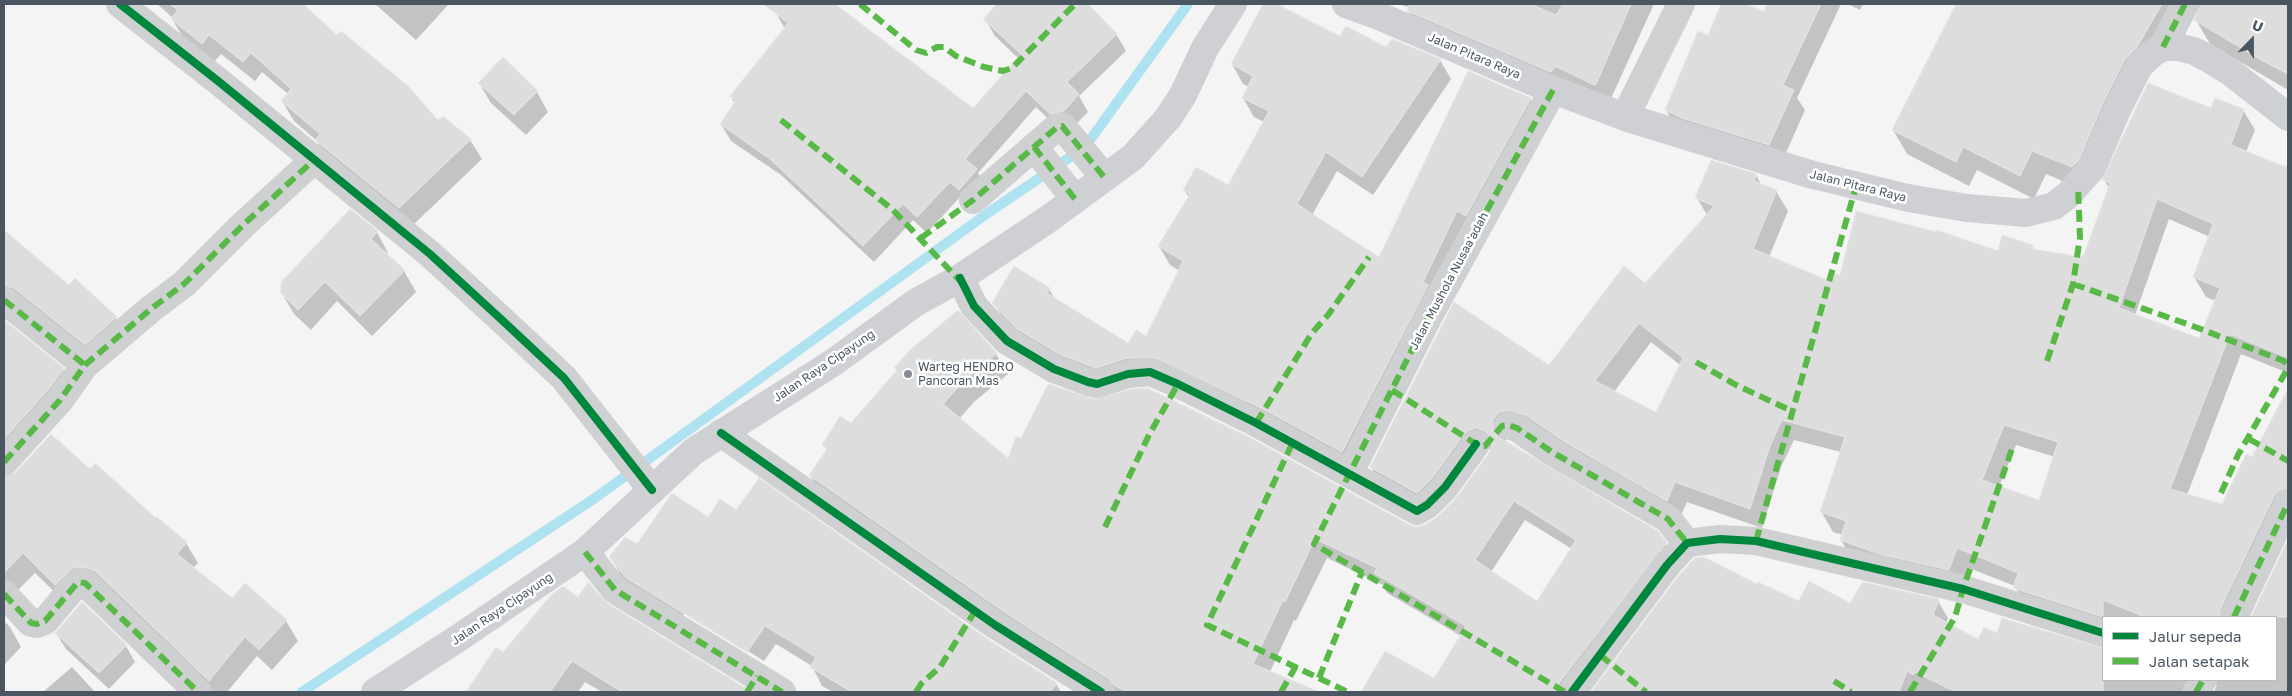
<!DOCTYPE html>
<style>
body{margin:0}
#map{position:relative;width:2292px;height:696px;overflow:hidden;background:#f4f4f4;font-family:"Golos Text",sans-serif}
canvas{display:block}
.frame{position:absolute;inset:0;border:5px solid #4a5661;pointer-events:none}
.legend{position:absolute;left:2102px;top:616px;width:175px;height:65px;box-sizing:border-box;background:#fff;border:1px solid #b7bbc0;margin:0;padding:6px 9px;list-style:none;font-size:15px;color:#4a5661}
.legend li{display:flex;align-items:center;gap:10px;height:25px}
.legend b{width:25px;border:1px solid #b7bbc0}
.north{position:absolute;left:2227px;top:15px;width:50px;height:50px;-webkit-text-stroke:4px #fff;paint-order:stroke;rotate:22deg;font-size:14px;font-weight:700;line-height:20px;text-align:center;color:#4a5661}
.north::after{content:'';display:block;margin:auto;width:18px;height:22px;background:#4a5661;clip-path:polygon(50% 0,100% 100%,50% 72%,0 100%)}
</style>
<div id="map">
<canvas width="2292" height="696"></canvas>
<div class="frame"></div>
<ul class="legend">
<li><b style="height:6px;background:#00873e"></b>Jalur sepeda</li>
<li><b style="height:6px;background:#58b947"></b>Jalan setapak</li>
</ul>
<div class="north">U</div>
</div>
<script>
const c = document.querySelector('canvas').getContext('2d');
c.lineJoin = 'round';
function fill(path, color) { c.fillStyle = color; c.fill(path, 'evenodd'); }
const poly = rows => new Path2D(rows.map(r => 'M' + r).join(''));
function stroke(path, color, width, dash) { c.strokeStyle = color; c.lineWidth = width; c.lineCap = dash ? 'butt' : 'round'; c.setLineDash(dash || []); c.stroke(path); }
function label(font, color, halo, rows, align = 'center') {
  c.font = font + ' "Golos Text",sans-serif'; c.lineWidth = 5; c.setLineDash([]); c.textBaseline = 'middle'; c.strokeStyle = halo; c.fillStyle = color; for (const [text, x, y, turn = 0] of rows) {
    c.save(); c.translate(x, y); c.rotate((+turn || 0) * Math.PI / 180); c.textAlign = isNaN(turn) ? turn : align; if (halo) c.strokeText(text, 0, 0); c.fillText(text, 0, 0); c.restore();
  }
}
fill(poly([
 [157,4,302,4,337,37,438,122,470,140,482,159,411,227,328,160,316,140,294,121,282,101,288,94,262,72,255,81,221,54,213,63,184,39,172,19,173,18],
 [375,4,449,4,416,40],
 [783,4,833,4,973,110,1019,59,995,36,985,19,999,4,1086,4,1116,34,1126,51,1079,96,1088,112,1073,127,1060,130,1036,107,978,173,985,187,969,206,960,197,927,233,913,220,874,262,781,175,731,141,721,124,735,103,731,96,785,29,776,13],
 [1264,4,1274,4,1341,38,1440,60,1451,79,1373,195,1337,171,1312,215,1379,259,1530,99,1541,118,1353,471,1168,376,1073,374,1005,322,994,303,1049,289,1055,299,1129,345,1147,337,1180,271,1170,265,1159,246,1189,197,1184,190,1228,187,1264,122,1254,117,1243,98,1249,87,1243,84,1232,64],
 [1399,4,1654,4,1608,105,1421,33,1408,11,1410,8],
 [1722,4,1741,4,1764,13,1769,4,1841,4,1797,98,1805,110,1781,164,1678,130,1666,110,1709,37],
 [1848,4,1863,4,1860,10],
 [1955,4,2288,4,2288,90,2210,44,2196,20,2199,12,2190,15,2150,71,2086,191,2046,174,2034,199,1977,170,1969,186,1907,154,1893,130,1956,6],
 [479,83,537,92,548,112,526,135,491,103],
 [2212,110,2243,110,2255,130,2246,152,2286,168,2288,162,2288,373,2241,354,2187,495,2222,505,2252,458,2288,391,2288,513,2237,617,2103,617,2103,633,2026,608,2015,586,1969,568,1961,589,1853,560,1841,540,1843,535,1833,532,1821,511,1841,452,1794,440,1781,467,1762,528,1687,502,1679,520,1509,434,1504,442,1665,543,1677,563,1564,692,1363,692,1385,652,1435,680,1461,636,1387,593,1383,585,1327,558,1296,621,1294,620,1270,672,1317,692,1112,692,822,496,810,475,827,451,824,445,852,425,898,371,896,368,958,311,996,354,1008,374,974,402,959,419,1009,460,1418,528,1436,519,1457,499,1492,449,1481,450,1429,513,1383,488,1371,467,1549,366,1645,284,1707,215,1697,198,1756,175,1762,186,1776,191,1788,211,1769,257,1833,284,1841,277,2032,246,2035,251,2084,258,2109,188,2104,180],
 [2169,219,2210,237,2194,277,2206,297,2216,301,2199,340,2135,315],
 [1651,342,1680,365,1657,413,1614,392],
 [2016,445,2055,457,2040,501,1999,487],
 [1525,520,1572,549,1538,603,1491,572],
 [4,232,69,286,75,280,116,318,128,338,97,364,4,310],
 [377,232,388,253,386,255,404,271,416,292,372,336,337,301,311,330,294,314,282,293],
 [4,321,63,369,74,389,4,471],
 [90,470,186,543,198,563,193,568,232,600,245,585,286,621,298,641,272,670,257,656,227,692,213,692,109,592,100,587,67,604,35,573,4,604,4,478],
 [737,512,985,639,1056,684,1061,692,833,692,822,686,812,666,776,644,764,661,685,612,679,622,638,597,621,576,611,557,708,519],
 [2288,542,2288,692,2214,692,2217,685,2215,684,2202,692,2030,692,2062,638,2103,649,2103,680,2276,680,2276,617,2253,617],
 [1680,576,1758,586,1799,602,1850,604,1938,601,1948,618,1946,623,1979,641,1997,635,2034,643,1998,692,1593,692],
 [578,599,606,604,734,692,602,692,585,682,578,692,467,692,497,649,503,654],
 [4,621,10,627,21,647,4,665],
 [56,633,126,646,135,662,109,689,66,649],
 [72,667,95,692,43,692]
]), '#0003');
stroke(poly([
 [302,692,595,498,985,215,1085,147,1188,4]
]), '#aee2f0', 10);
const building = poly([
 [170,4,303,4,337,35,341,31,407,85,438,120,443,116,471,139,399,208,315,140,320,134,281,101,291,89,251,53,243,62,209,35,202,44,171,19,178,10,170,4],
 [763,4,835,4,973,108,1021,54,983,19,997,4,1088,4,1117,34,1067,82,1079,94,1064,111,1050,114,1026,91,965,159,977,169,959,190,950,182,917,217,903,204,863,246,770,159,720,124,736,100,730,96,788,23,763,4],
 [1263,4,1277,4,1340,36,1346,26,1386,47,1392,39,1441,59,1362,177,1326,152,1297,204,1379,257,1468,71,1531,98,1466,216,1457,211,1423,282,1428,285,1342,452,1263,409,1156,358,1127,358,1096,368,1061,355,1017,329,992,303,1014,266,1050,288,1047,293,1128,343,1136,330,1146,336,1183,261,1158,246,1190,194,1183,190,1196,167,1228,185,1269,111,1242,98,1253,76,1231,64,1263,4],
 [1410,4,1530,4,1556,15,1563,4,1631,4,1596,84,1594,85,1555,66,1551,72,1407,11,1410,4],
 [1721,4,1745,4,1764,11,1767,4,1821,4,1783,85,1794,90,1769,145,1682,118,1665,110,1698,31,1708,35,1721,4],
 [1956,4,2162,4,2137,47,2125,59,2102,105,2079,160,2072,167,2032,151,2020,176,1963,147,1956,162,1892,130,1956,4],
 [2201,4,2288,4,2288,74,2263,61,2194,20,2201,4],
 [503,57,538,91,514,115,478,83,503,57],
 [2148,83,2211,108,2215,98,2244,109,2231,145,2288,168,2288,358,2230,334,2170,489,2222,504,2246,454,2252,457,2288,388,2288,488,2280,490,2274,496,2220,610,2219,617,2145,617,2103,600,2103,617,2013,588,2018,573,1957,548,1949,570,1879,554,1840,540,1846,521,1820,512,1845,437,1782,420,1770,446,1750,509,1675,482,1667,501,1560,439,1526,415,1505,410,1498,413,1493,420,1493,429,1497,436,1658,531,1667,542,1559,683,1557,692,1361,692,1385,651,1434,678,1466,626,1374,573,1377,568,1315,539,1285,602,1283,600,1253,664,1320,692,1127,692,1115,686,1109,679,1004,612,809,475,827,449,822,445,840,416,851,423,897,370,894,368,910,350,958,310,997,353,963,382,943,404,1008,458,1016,436,1021,438,1048,384,1094,399,1131,389,1147,388,1249,437,1410,525,1417,527,1425,525,1438,516,1456,498,1489,453,1492,445,1490,438,1486,432,1477,428,1470,430,1464,434,1433,477,1417,493,1370,467,1454,302,1549,365,1624,266,1645,283,1714,206,1695,198,1711,160,1757,174,1754,181,1777,190,1753,249,1832,282,1834,274,1840,275,1856,211,1936,232,1937,230,1998,251,2002,235,2033,245,2032,249,2083,257,2110,183,2102,180,2148,83],
 [2157,199,2213,224,2193,277,2220,288,2199,338,2119,308,2157,199],
 [1639,323,1683,358,1656,412,1595,381,1639,323],
 [2004,425,2058,442,2039,500,1982,480,2004,425],
 [1514,501,1576,540,1537,601,1475,560,1514,501],
 [350,209,378,231,371,239,405,270,360,316,325,282,298,310,281,293,281,282,350,209],
 [4,230,69,285,75,278,117,317,85,345,14,288,4,285,4,230],
 [4,320,64,368,48,390,4,439,4,320],
 [51,434,90,469,95,463,156,518,157,517,187,542,177,554,232,598,245,583,287,620,259,650,245,637,209,681,95,571,87,568,73,567,55,585,23,553,4,573,4,477,16,472,51,434],
 [759,478,986,638,1057,683,1050,692,852,692,810,667,816,657,765,626,747,652,626,578,609,557,625,537,637,544,672,493,708,517,720,499,736,510,759,478],
 [2288,539,2288,617,2251,617,2288,539],
 [1704,557,1757,584,1758,582,1799,601,1809,581,1850,603,1863,582,1939,599,1933,615,1978,639,1984,627,1997,633,2002,618,2103,648,2103,692,1956,692,1915,672,1913,675,1907,671,1899,692,1591,692,1679,575,1695,558,1704,557],
 [588,582,607,603,752,692,622,692,572,661,550,692,466,692,496,647,503,652,552,594,563,586,578,597,588,582],
 [82,602,127,645,99,673,55,633,82,602]
]);
fill(building, '#ddddde');
stroke(building, '#e5e6e7', 1);
stroke(poly([
 [120,4,218,81,430,254,503,321,564,378,652,490],
 [2163,47,2185,4],
 [1625,117,1681,4],
 [1034,147,1075,199],
 [973,200,1056,128,1062,126,1104,177],
 [960,278,974,306,1007,341,1054,369,1088,382,1097,384,1128,374,1150,372,1178,384,1256,423,1417,511,1427,505,1445,487,1476,444],
 [4,300,85,365],
 [1508,425,1517,428,1552,452,1668,519,1687,543],
 [721,433,995,625,1101,692],
 [4,462,60,400,85,365,152,308,184,284,243,225,314,160],
 [1349,474,1430,314,1553,90],
 [585,552,615,590,782,692],
 [4,594,31,623,37,624,45,621,78,582,85,583,198,692],
 [2234,617,2288,503],
 [1572,692,1667,565,1687,543,1720,539,1756,541,1963,589,2103,633],
 [2196,692,2203,680]
]), '#ced0d2', 28);
stroke(poly([
 [1346,4,1379,16,1553,90,1625,117,1813,175,1908,198,1967,208,2026,213,2054,206,2068,195,2092,168,2116,112,2139,66,2153,53,2163,47,2178,47,2194,51,2211,60,2229,71,2288,117],
 [375,692,463,635,585,552,694,451,834,362,915,303,960,278,1047,220,1133,157,1168,118,1183,95,1205,48,1233,4]
]), '#ced0d4', 28);
stroke(poly([
 [860,4,916,50,926,53,937,47,944,47,956,56,984,67,1003,71,1012,68,1075,4],
 [2163,47,2185,4],
 [1553,90,1430,314,1314,544,1565,692],
 [781,120,893,210,961,282],
 [1034,147,1075,199],
 [921,238,973,200,1056,128,1062,126,1104,177],
 [2073,284,2190,325,2284,361,2288,365],
 [4,300,85,365],
 [2047,361,2073,284,2080,237,2078,186],
 [1696,362,1736,385,1792,411],
 [1392,390,1476,444,1485,446,1502,426,1508,425,1517,428,1552,452,1668,519,1687,543],
 [1256,423,1312,333,1328,315,1369,257],
 [2249,439,2288,461],
 [1292,444,1207,625,1348,692],
 [4,462,60,400,85,365,152,308,184,284,243,225,314,160],
 [2221,493,2238,455,2288,368],
 [1105,527,1149,435,1178,384],
 [1756,541,1856,186],
 [585,552,615,590,782,692],
 [4,594,31,623,37,624,45,621,78,582,85,583,198,692],
 [2234,617,2288,503],
 [1600,655,1646,692],
 [1319,678,1362,572],
 [1834,681,1851,692],
 [747,692,757,676],
 [916,692,921,684,940,667,975,611],
 [1281,692,1296,666],
 [1910,692,1955,617,1963,589,2013,446],
 [2196,692,2203,680]
]), '#58b947', 6, [12, 6]);
stroke(poly([
 [120,4,218,81,430,254,503,321,564,378,652,490],
 [960,278,974,306,1007,341,1054,369,1088,382,1097,384,1128,374,1150,372,1178,384,1256,423,1417,511,1427,505,1445,487,1476,444],
 [721,433,995,625,1101,692],
 [1572,692,1667,565,1687,543,1720,539,1756,541,1963,589,2103,633]
]), '#00873e', 8);
for (const [x, y, r, color] of [
 [908,374,5,"#868d94"]
]) { const dot = new Path2D(); dot.arc(x, y, r, 0, 2 * Math.PI); c.fillStyle = color; c.fill(dot); stroke(dot, '#fff', 2); }
label('12px', '#4a5661', '#fff', [
 ["Jalan Pitara Raya",1474,56,23],
 ["Jalan Pitara Raya",1858,186,14],
 ["Jalan Mushola Nusaa'adah",1449,281,-62],
 ["Jalan Raya Cipayung",824,366,-34],
 ["Jalan Raya Cipayung",502,609,-34]
]);
label('12px', '#4a5661', '#fff', [
 ["Warteg HENDRO",918,367],
 ["Pancoran Mas",918,381]
], 'left');
</script>
